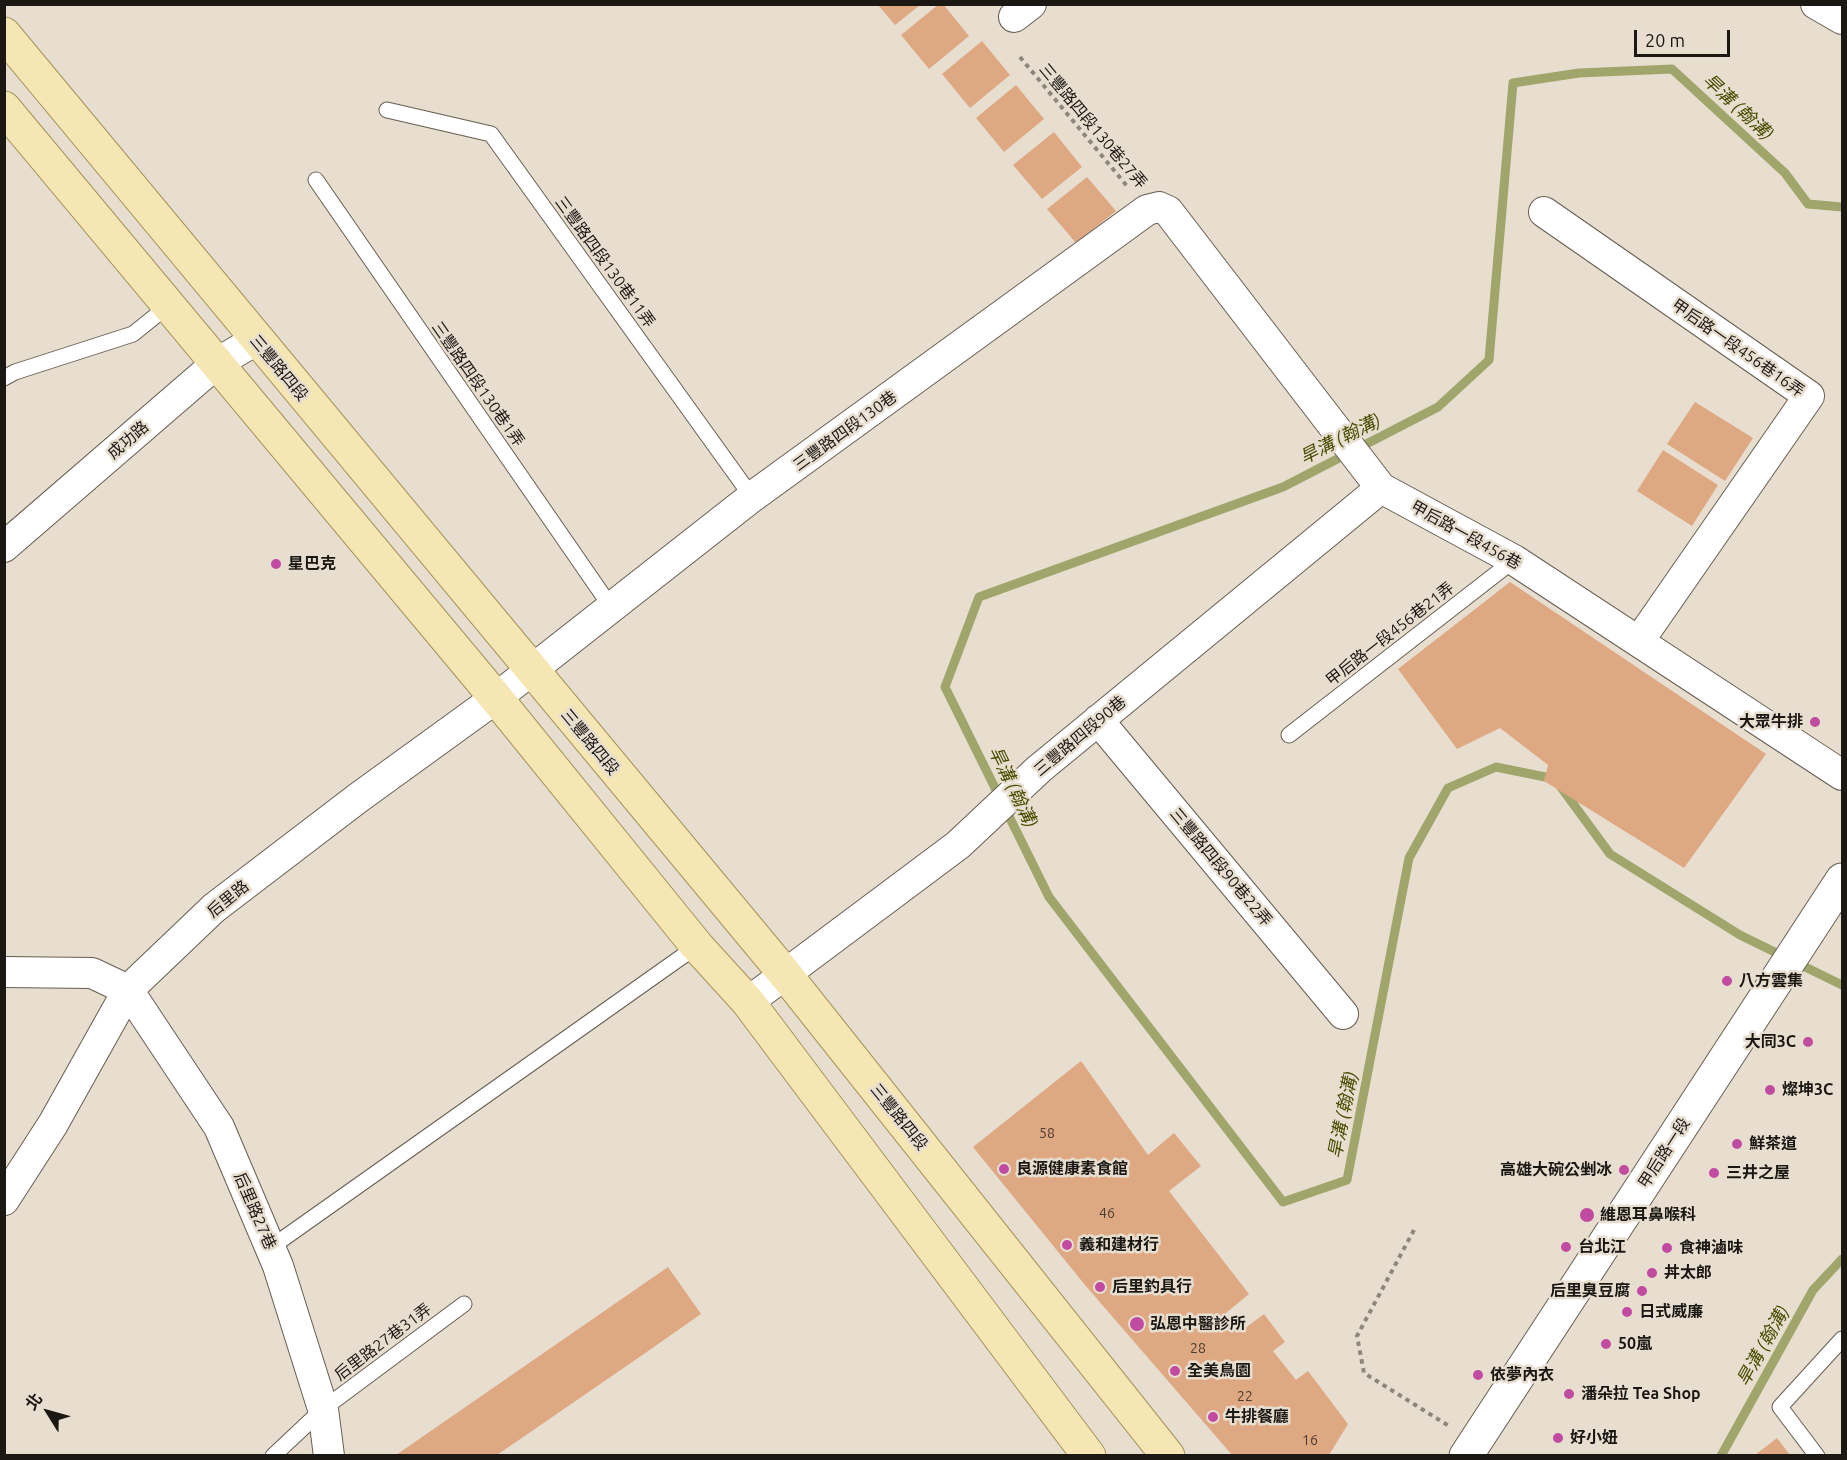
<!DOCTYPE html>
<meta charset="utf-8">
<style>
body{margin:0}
#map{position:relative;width:1847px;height:1460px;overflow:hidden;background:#e8ded0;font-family:Ubuntu,"Noto Sans TC",sans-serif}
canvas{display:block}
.frame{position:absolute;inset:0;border:6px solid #1b1713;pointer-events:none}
.north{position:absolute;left:18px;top:1382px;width:60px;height:60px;-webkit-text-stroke:4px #e8ded0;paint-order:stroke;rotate:307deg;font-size:16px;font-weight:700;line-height:24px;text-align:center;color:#1b1713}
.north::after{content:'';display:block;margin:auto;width:21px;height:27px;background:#1b1713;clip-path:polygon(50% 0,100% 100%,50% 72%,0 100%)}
.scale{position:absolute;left:1634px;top:30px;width:96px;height:27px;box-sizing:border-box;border:3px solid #1b1713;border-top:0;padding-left:8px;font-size:18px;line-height:21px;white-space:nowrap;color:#1b1713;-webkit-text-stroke:4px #e8ded0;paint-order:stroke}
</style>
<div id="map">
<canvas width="1847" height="1460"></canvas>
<div class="frame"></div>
<div class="north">北</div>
<div class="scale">20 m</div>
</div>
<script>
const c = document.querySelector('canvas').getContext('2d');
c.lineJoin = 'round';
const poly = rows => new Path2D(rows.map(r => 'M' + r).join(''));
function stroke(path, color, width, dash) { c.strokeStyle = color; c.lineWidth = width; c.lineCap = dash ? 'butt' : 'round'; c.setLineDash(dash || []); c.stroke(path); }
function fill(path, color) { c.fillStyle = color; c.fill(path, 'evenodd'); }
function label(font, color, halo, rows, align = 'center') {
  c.font = font + ' Ubuntu,"Noto Sans TC",sans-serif'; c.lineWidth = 5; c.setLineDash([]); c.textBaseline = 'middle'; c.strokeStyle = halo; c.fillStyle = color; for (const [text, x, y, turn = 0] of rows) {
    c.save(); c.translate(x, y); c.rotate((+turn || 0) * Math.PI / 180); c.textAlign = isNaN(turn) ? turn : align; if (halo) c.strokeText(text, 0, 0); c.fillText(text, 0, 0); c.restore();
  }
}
stroke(poly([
 [1842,207,1808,204,1785,173,1672,69,1579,73,1513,83,1489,360,1438,407,1283,487,979,597,945,687,1049,897,1283,1202,1347,1180,1409,858,1448,788,1496,767,1555,779,1610,854,1740,935,1842,985],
 [1721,1456,1813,1290,1842,1259]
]), '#a0a66b', 9);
fill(poly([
 [939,4,943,4,969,36,929,69,901,35],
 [878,5,920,5,895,25],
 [982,41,1010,75,970,108,942,74],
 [1016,85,1044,119,1004,152,976,118],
 [1054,132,1082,167,1042,199,1013,165],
 [1087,177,1116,211,1076,243,1047,209],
 [1695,402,1753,438,1725,481,1667,444],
 [1663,450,1718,485,1692,526,1637,491],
 [1510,582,1766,754,1684,868,1544,781,1548,765,1500,728,1457,749,1398,669],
 [1081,1061,1148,1155,1174,1133,1201,1166,1169,1191,1249,1294,1226,1313,1240,1332,1264,1314,1285,1342,1273,1351,1296,1380,1308,1371,1348,1424,1329,1455,1232,1455,1085,1285,973,1147],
 [668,1267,701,1314,641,1356,497,1455,396,1455],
 [1777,1438,1790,1455,1755,1455]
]), '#dea883');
const lane = poly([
 [387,110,491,134,752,497],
 [316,180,611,607],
 [4,378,15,372,133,334,169,305],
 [1289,735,1514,560],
 [270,1248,697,946],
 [273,1456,323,1409,464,1304],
 [1817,1456,1780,1407,1842,1339]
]);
const street = poly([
 [1816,4,1842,19],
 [1014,17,1031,4],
 [1544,212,1809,396,1639,641],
 [4,547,217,363,256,340],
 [1098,720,1343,1014],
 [4,972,92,973,128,990,219,1127,278,1266,323,1409,329,1456],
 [748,1002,958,845,1039,769,1381,488],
 [4,1200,53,1124,128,990,214,908,358,798,496,698,752,497,1147,210,1159,207,1168,211,1381,488,1514,560,1842,775]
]);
const secondary = poly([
 [1466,1456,1842,880]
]);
const primary = poly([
 [4,34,785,974,1168,1456],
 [4,108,496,698,697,946,748,1002,1089,1456]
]);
stroke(lane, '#665d51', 17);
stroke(street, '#665d51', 32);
stroke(secondary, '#665d51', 35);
stroke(primary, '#a4925a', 35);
stroke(poly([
 [1020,57,1127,186],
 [1414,1230,1357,1336,1364,1373,1449,1426]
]), '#8d867d', 4, [4.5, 4.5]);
stroke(lane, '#fff', 15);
stroke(street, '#fff', 30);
stroke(secondary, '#fff', 33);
stroke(primary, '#f5e6b3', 33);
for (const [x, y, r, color] of [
 [276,564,6,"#c14ba1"],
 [1815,722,6,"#c14ba1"],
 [1727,981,6,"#c14ba1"],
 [1808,1042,6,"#c14ba1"],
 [1770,1090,6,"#c14ba1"],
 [1737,1144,6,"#c14ba1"],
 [1004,1169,6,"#c14ba1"],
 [1624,1170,6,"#c14ba1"],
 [1714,1173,6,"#c14ba1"],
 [1587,1215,8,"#c14ba1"],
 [1067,1245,6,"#c14ba1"],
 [1566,1247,6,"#c14ba1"],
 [1667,1248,6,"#c14ba1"],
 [1652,1273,6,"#c14ba1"],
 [1100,1287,6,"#c14ba1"],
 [1642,1291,6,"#c14ba1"],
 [1627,1312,6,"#c14ba1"],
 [1137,1324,8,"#c14ba1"],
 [1606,1344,6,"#c14ba1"],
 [1175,1371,6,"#c14ba1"],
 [1478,1375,6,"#c14ba1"],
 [1569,1394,6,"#c14ba1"],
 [1213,1417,6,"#c14ba1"],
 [1558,1438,6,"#c14ba1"]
]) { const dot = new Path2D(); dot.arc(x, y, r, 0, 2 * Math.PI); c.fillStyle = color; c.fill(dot); stroke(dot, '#e8ded0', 2); }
label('14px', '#4c3b2f', null, [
 ["58",1047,1133],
 ["46",1107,1213],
 ["28",1198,1348],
 ["22",1245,1396],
 ["16",1310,1440]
]);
label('16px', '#1b1713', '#e8ded0', [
 ["三豐路四段130巷27弄",1093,126,50],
 ["三豐路四段130巷11弄",605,262,54],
 ["甲后路一段456巷16弄",1738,348,35],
 ["三豐路四段",279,368,50],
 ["三豐路四段130巷1弄",478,384,55],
 ["三豐路四段130巷",845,431,-36],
 ["成功路",128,440,-41],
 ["甲后路一段456巷",1466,535,29],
 ["甲后路一段456巷21弄",1390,634,-38],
 ["三豐路四段90巷",1080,736,-40],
 ["三豐路四段",590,742,50],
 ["三豐路四段90巷22弄",1221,867,50],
 ["后里路",228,899,-39],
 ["三豐路四段",899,1117,51],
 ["甲后路一段",1664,1153,-57],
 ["后里路27巷",255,1211,67],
 ["后里路27巷31弄",383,1342,-37]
]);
label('bold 16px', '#1b1713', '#e8ded0', [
 ["星巴克",288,564],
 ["大眾牛排",1803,722,"right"],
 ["八方雲集",1739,981],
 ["大同3C",1796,1042,"right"],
 ["燦坤3C",1782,1090],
 ["鮮茶道",1749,1144],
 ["良源健康素食館",1016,1169],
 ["高雄大碗公剉冰",1612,1170,"right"],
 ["三井之屋",1726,1173],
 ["維恩耳鼻喉科",1600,1215],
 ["義和建材行",1079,1245],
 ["台北江",1578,1247],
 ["食神滷味",1679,1248],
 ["丼太郎",1664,1273],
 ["后里釣具行",1112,1287],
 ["后里臭豆腐",1630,1291,"right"],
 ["日式威廉",1639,1312],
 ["弘恩中醫診所",1150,1324],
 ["50嵐",1618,1344],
 ["全美鳥園",1187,1371],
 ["依夢內衣",1490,1375],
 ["潘朵拉 Tea Shop",1581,1394],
 ["牛排餐廳",1225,1417],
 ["好小妞",1570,1438]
], 'left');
label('italic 18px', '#484c01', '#e8ded0', [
 ["旱溝 (翰溝)",1738,107,43],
 ["旱溝 (翰溝)",1340,439,-27],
 ["旱溝 (翰溝)",1013,787,64],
 ["旱溝 (翰溝)",1343,1115,-79],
 ["旱溝 (翰溝)",1763,1346,-61]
]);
</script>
